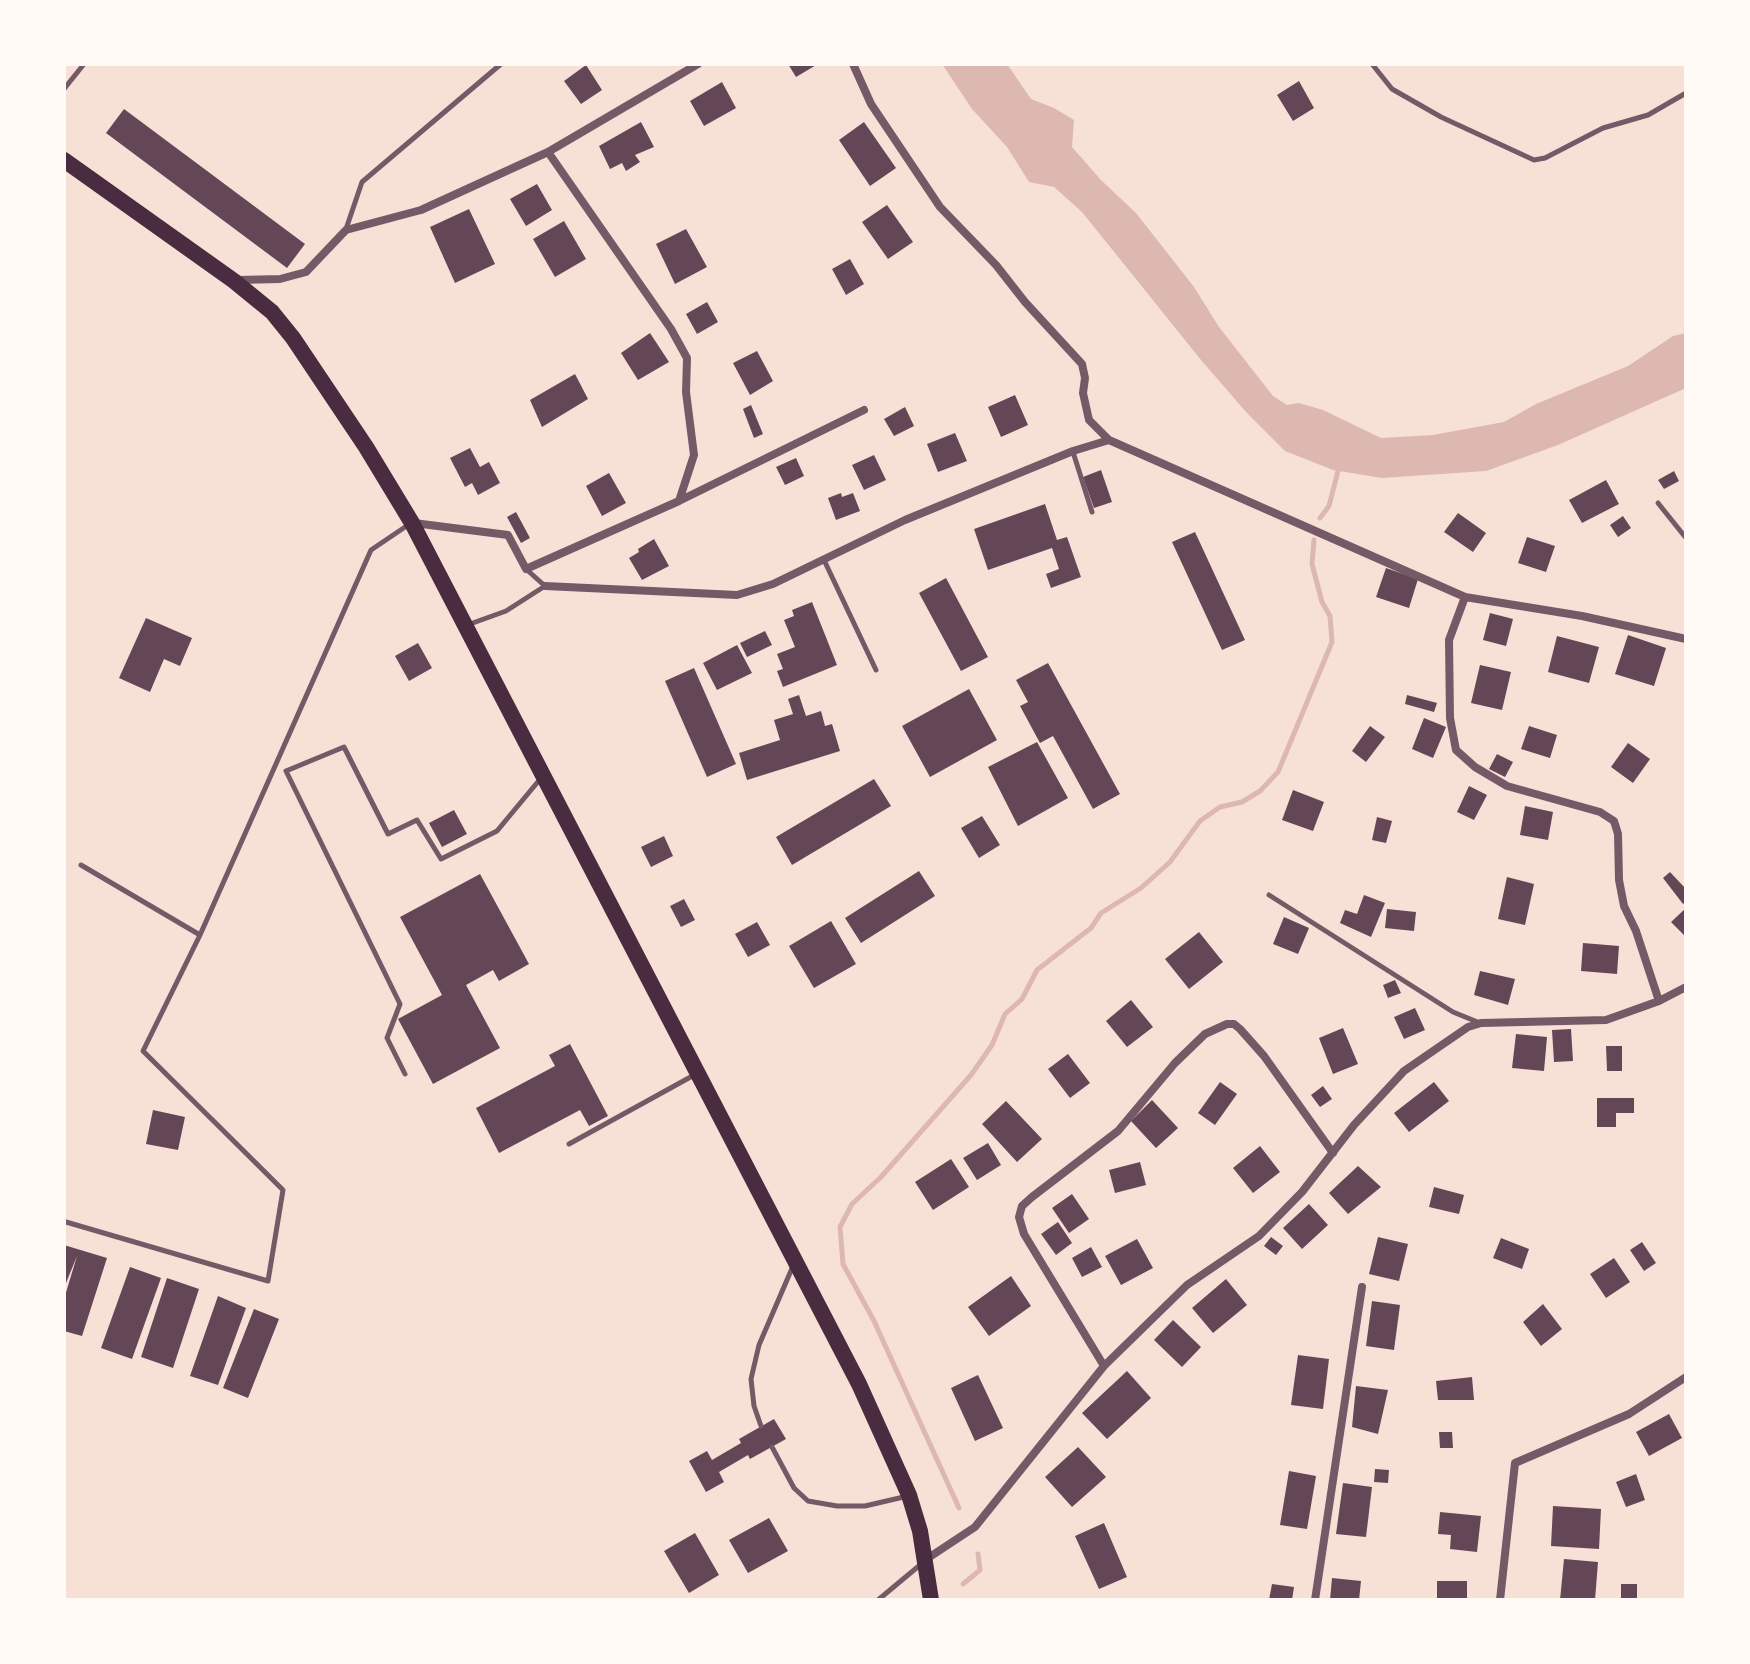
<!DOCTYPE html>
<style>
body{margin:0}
#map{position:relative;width:1750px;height:1664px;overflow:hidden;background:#f7e1d7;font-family:"DM Sans",sans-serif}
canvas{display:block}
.frame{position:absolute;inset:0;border:66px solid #fffaf5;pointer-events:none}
</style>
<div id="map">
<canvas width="1750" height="1664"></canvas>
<div class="frame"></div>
</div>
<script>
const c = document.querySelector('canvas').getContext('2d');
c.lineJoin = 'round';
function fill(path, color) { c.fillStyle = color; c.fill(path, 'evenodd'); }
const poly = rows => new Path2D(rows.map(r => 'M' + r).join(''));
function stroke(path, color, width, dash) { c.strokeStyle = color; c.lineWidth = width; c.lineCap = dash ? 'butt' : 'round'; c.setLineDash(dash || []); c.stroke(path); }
fill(poly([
 [942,64,1007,64,1031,99,1054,108,1074,120,1072,147,1101,180,1136,213,1194,287,1219,327,1273,396,1287,405,1299,403,1323,410,1381,438,1433,435,1504,422,1536,404,1628,366,1673,336,1686,333,1686,388,1558,445,1486,471,1382,478,1333,470,1285,451,1246,412,1201,360,1082,212,1054,187,1029,182,1007,147,972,109]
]), '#dcb8b0');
stroke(poly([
 [1320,518,1329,506,1339,467],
 [959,1508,874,1321,843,1264,840,1227,852,1204,881,1177,971,1075,992,1045,1005,1014,1022,999,1037,970,1091,928,1101,913,1141,888,1170,862,1200,821,1220,807,1242,802,1260,791,1278,772,1332,642,1330,616,1322,602,1312,564,1314,540],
 [963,1584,980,1570,978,1554]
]), '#dcb8b0', 5);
fill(poly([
 [788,64,818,64,796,77],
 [586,65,602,90,581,104,564,81],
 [1299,81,1314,108,1293,121,1277,95],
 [722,82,736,108,704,126,690,101],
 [124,109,305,244,287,268,106,133],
 [641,122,654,147,635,155,640,162,626,171,622,163,610,169,599,146],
 [864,122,896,168,870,186,839,140],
 [537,184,552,210,526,226,510,199],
 [887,205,913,242,888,259,862,222],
 [469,209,495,264,455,283,430,227],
 [564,221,586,259,555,277,533,239],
 [686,229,707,267,675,284,656,244],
 [850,259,864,284,846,295,832,269],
 [707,302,718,322,697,334,686,314],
 [650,333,669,362,638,380,621,353],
 [757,351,773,381,750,395,733,363],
 [575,374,588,399,542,427,530,400],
 [1015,395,1028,425,1001,437,988,407],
 [751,405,763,434,754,438,743,409],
 [905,407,914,426,894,436,884,419],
 [955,433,967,461,938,472,927,444],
 [470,448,480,467,489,462,500,483,478,495,472,483,465,487,450,458],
 [874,455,886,480,864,490,852,465],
 [796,458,804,476,785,485,776,467],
 [1101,470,1112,502,1094,508,1083,477],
 [1674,471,1679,481,1664,489,1658,480],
 [609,473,626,503,602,516,586,486],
 [1606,480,1619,504,1582,523,1569,500],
 [841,493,842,497,853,493,860,511,836,520,828,498],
 [1045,504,1057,540,1067,537,1081,577,1051,588,1046,574,1059,569,1052,548,988,570,974,529],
 [516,512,530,538,521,543,507,517],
 [1458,513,1486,533,1473,552,1444,532],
 [1623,516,1631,528,1618,537,1610,525],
 [1195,532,1245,640,1222,650,1172,542],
 [1527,537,1555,546,1546,572,1518,563],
 [654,539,669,566,642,580,629,558,639,552,638,549],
 [1386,568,1418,579,1409,608,1376,597],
 [946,578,988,657,961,671,919,593],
 [812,602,837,665,783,687,777,671,783,669,777,654,795,647,784,620,794,616,792,610],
 [1490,613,1513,619,1506,646,1483,640],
 [146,618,192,638,180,666,164,659,150,692,119,678],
 [765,631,772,645,747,657,740,643],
 [1628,635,1666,648,1654,686,1615,674],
 [1557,636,1599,647,1589,683,1548,672],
 [418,643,432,668,409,681,395,656],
 [737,645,752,673,717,690,703,663],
 [1048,663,1120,794,1093,809,1053,736,1040,743,1020,706,1028,702,1016,680],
 [1480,665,1511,672,1502,710,1471,703],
 [694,668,736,764,707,777,665,681],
 [969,689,997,740,930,777,902,726],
 [799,695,806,716,821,711,825,726,832,724,840,751,747,780,739,753,780,740,774,720,793,714,788,699],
 [1407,695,1437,703,1434,712,1405,704],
 [1424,718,1446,727,1433,758,1412,749],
 [1370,726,1385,737,1366,762,1352,751],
 [1529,726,1557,735,1550,758,1521,749],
 [1037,742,1068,798,1018,826,988,767],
 [1628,743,1650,759,1633,783,1611,767],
 [1497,754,1513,762,1505,777,1489,769],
 [874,779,891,806,792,865,776,837],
 [1469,786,1487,795,1474,820,1457,812],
 [1293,790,1324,802,1313,831,1282,820],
 [1525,806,1553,812,1548,840,1520,835],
 [454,810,467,834,442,847,429,823],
 [982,816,1000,845,979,858,961,828],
 [1377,817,1392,821,1386,843,1372,840],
 [664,836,673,856,651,867,641,847],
 [919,871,935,896,861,943,845,918],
 [1670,872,1686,889,1686,901,1683,904,1663,878],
 [480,874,529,964,499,981,493,970,466,985,500,1048,433,1084,398,1019,442,995,400,917],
 [1507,877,1534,884,1525,925,1498,919],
 [1364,895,1385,903,1371,937,1340,923,1345,910,1357,914],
 [684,899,695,920,681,927,670,906],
 [1686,908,1686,937,1671,922],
 [1387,909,1416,912,1414,931,1385,928],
 [1284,917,1309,928,1298,954,1273,944],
 [831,921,856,964,814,988,789,946],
 [757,922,770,945,748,957,735,934],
 [1199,932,1223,962,1189,989,1165,959],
 [1583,943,1619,946,1617,974,1581,971],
 [1480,971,1515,979,1508,1005,1474,995],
 [1395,980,1401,993,1388,998,1383,985],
 [1131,1000,1153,1027,1127,1047,1106,1021],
 [1415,1008,1425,1030,1404,1039,1394,1017],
 [1343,1028,1358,1064,1333,1074,1319,1038],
 [1571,1029,1573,1061,1554,1062,1552,1030],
 [1516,1034,1547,1037,1544,1071,1512,1068],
 [570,1044,608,1116,589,1126,580,1110,499,1153,476,1108,555,1066,549,1055],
 [1606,1046,1622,1046,1622,1071,1607,1071],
 [1068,1054,1090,1083,1070,1098,1048,1069],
 [1220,1082,1237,1094,1215,1125,1198,1113],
 [1434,1082,1449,1101,1409,1132,1394,1113],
 [1323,1086,1332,1099,1320,1107,1311,1095],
 [1597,1098,1634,1098,1634,1113,1616,1113,1616,1127,1597,1127],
 [1152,1100,1178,1128,1156,1148,1131,1121],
 [1006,1101,1042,1139,1017,1162,982,1124],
 [153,1110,185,1117,178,1150,146,1144],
 [988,1143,1001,1165,977,1180,963,1158],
 [1260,1146,1280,1172,1253,1193,1233,1168],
 [951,1159,969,1187,933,1210,915,1182],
 [1140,1162,1146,1185,1115,1193,1109,1170],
 [1358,1166,1381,1187,1348,1214,1329,1193],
 [1434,1187,1464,1195,1459,1214,1429,1207],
 [1072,1194,1089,1219,1069,1233,1052,1208],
 [1309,1204,1328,1225,1302,1249,1283,1228],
 [1058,1222,1072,1243,1056,1255,1041,1234],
 [1271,1237,1283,1246,1276,1255,1264,1246],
 [1378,1237,1408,1244,1399,1281,1369,1274],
 [1501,1238,1529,1249,1522,1269,1493,1258],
 [1137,1239,1153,1268,1121,1285,1105,1256],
 [1642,1242,1656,1263,1644,1271,1630,1250],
 [64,1245,107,1258,82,1336,64,1331,64,1299,77,1256,64,1288],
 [1091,1247,1102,1267,1082,1277,1072,1258],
 [1614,1258,1630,1282,1606,1298,1590,1274],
 [130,1267,161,1278,132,1359,101,1348],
 [1011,1276,1031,1306,989,1336,968,1307],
 [167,1278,199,1289,173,1368,141,1357],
 [1226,1279,1247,1305,1213,1333,1192,1308],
 [218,1296,246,1308,218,1385,190,1376],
 [1372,1301,1400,1305,1394,1350,1366,1346],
 [1543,1304,1562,1329,1541,1346,1523,1322],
 [254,1309,279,1319,248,1398,223,1388],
 [1173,1320,1201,1347,1182,1367,1154,1340],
 [1298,1355,1329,1359,1323,1409,1291,1405],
 [1127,1371,1151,1398,1107,1439,1082,1413],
 [978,1375,1003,1428,975,1441,951,1388],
 [1472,1377,1474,1400,1438,1400,1436,1381],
 [1356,1386,1388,1390,1378,1434,1352,1427],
 [1669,1414,1682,1438,1649,1456,1636,1432],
 [774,1419,786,1439,750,1459,748,1455,719,1472,724,1482,706,1492,689,1461,707,1451,712,1460,741,1443,739,1439],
 [1439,1432,1452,1432,1453,1448,1440,1448],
 [1078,1447,1106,1477,1072,1507,1045,1477],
 [1375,1469,1389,1470,1388,1483,1374,1482],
 [1289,1471,1316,1476,1307,1529,1280,1525],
 [1636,1474,1645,1500,1626,1507,1616,1482],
 [1343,1483,1372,1487,1366,1537,1336,1534],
 [1553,1506,1601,1509,1599,1549,1551,1546],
 [1440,1512,1481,1516,1477,1552,1450,1549,1451,1535,1438,1534],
 [769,1518,788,1551,748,1573,729,1540],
 [1104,1523,1127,1577,1099,1589,1075,1536],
 [695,1533,719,1575,689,1593,664,1551],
 [1564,1559,1598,1562,1595,1600,1560,1600],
 [1332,1578,1361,1581,1359,1600,1330,1600],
 [1437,1581,1467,1581,1467,1600,1437,1600],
 [1272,1584,1294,1587,1292,1600,1269,1600],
 [1621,1584,1637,1584,1637,1600,1621,1600]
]), '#644757');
stroke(poly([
 [1372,64,1392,89,1441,117,1534,160,1545,158,1603,128,1648,115,1686,93],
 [64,89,84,64],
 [346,229,362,182,501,64],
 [1073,452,1092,512],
 [1658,503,1686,538],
 [824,560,876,670],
 [470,624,506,611,545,586,526,569],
 [81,865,200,935,371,550,411,523],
 [1269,895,1453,1012,1480,1023],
 [405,1074,387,1038,400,1004,286,771,344,747,388,834,417,820,441,859,497,831,541,778],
 [569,1144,696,1074],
 [66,1222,268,1281,283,1190,143,1051,200,935],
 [761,1426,754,1406,751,1379,759,1345,793,1266],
 [772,1447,794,1488,808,1501,837,1506,865,1506,908,1496],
 [878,1600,920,1565]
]), '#755966', 5);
stroke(poly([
 [853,64,871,104,940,207,996,265,1025,302,1082,364,1085,378,1083,393,1089,420,1109,440],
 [238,280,280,279,306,272,346,230,421,210,548,152,698,64],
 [679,501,864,410],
 [414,523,508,535,526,569,679,501,694,455,686,392,687,358,671,329,548,152],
 [545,586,737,595,773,584,905,520,1073,451,1109,440,1465,597,1582,616,1686,639],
 [1465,597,1449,640,1450,718,1456,750,1475,767,1507,786,1600,812,1614,821,1618,834,1619,880,1624,906,1636,931,1659,1001],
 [1104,1366,1024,1234,1019,1217,1022,1206,1032,1197,1118,1131,1175,1063,1205,1034,1227,1024,1234,1024,1240,1029,1264,1056,1333,1153],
 [925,1560,975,1527,1104,1366,1187,1285,1259,1236,1302,1192,1354,1125,1404,1071,1468,1027,1481,1023,1606,1020,1659,1001,1686,987],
 [1315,1600,1362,1287],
 [1500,1600,1515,1463,1629,1414,1686,1377]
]), '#755966', 8);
stroke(poly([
 [64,160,234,281,272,312,293,338,366,447,412,523,859,1384,909,1495,920,1531,931,1600]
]), '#4a2c40', 16);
</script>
